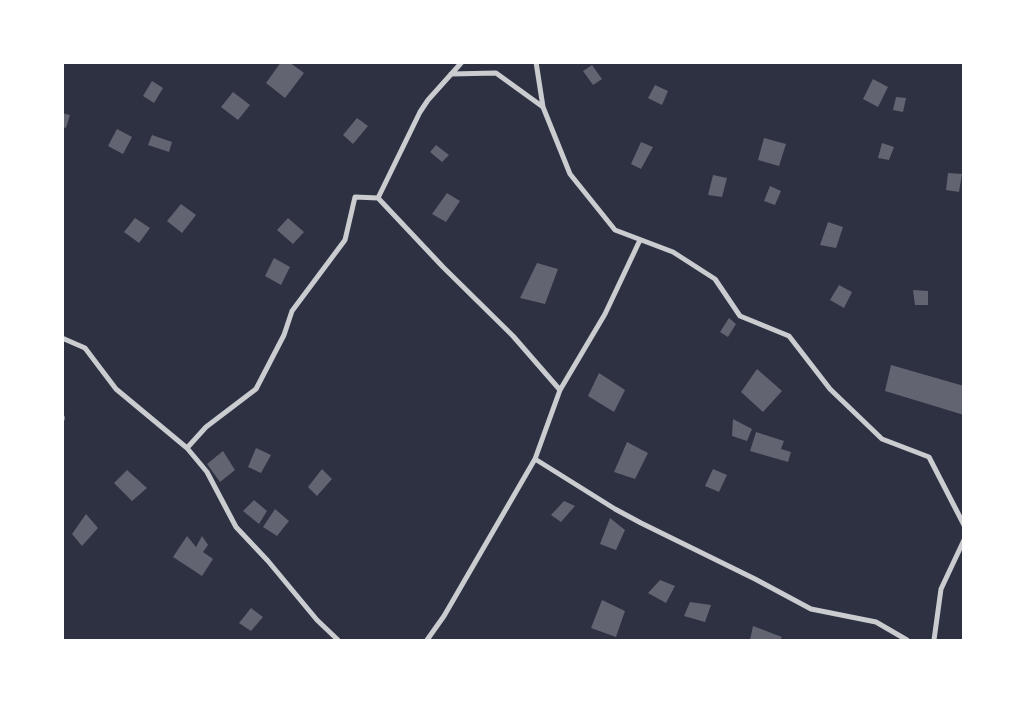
<!DOCTYPE html>
<style>
body{margin:0}
#map{position:relative;width:1026px;height:703px;overflow:hidden;background:#2d3142;font-family:Cabin,sans-serif}
canvas{display:block}
.frame{position:absolute;inset:0;border:64px solid #fff;pointer-events:none}
</style>
<div id="map">
<canvas width="1026" height="703"></canvas>
<div class="frame"></div>
</div>
<script>
const c = document.querySelector('canvas').getContext('2d');
c.lineJoin = 'round';
function fill(path, color) { c.fillStyle = color; c.fill(path, 'evenodd'); }
const poly = rows => new Path2D(rows.map(r => 'M' + r).join(''));
function stroke(path, color, width, dash) { c.strokeStyle = color; c.lineWidth = width; c.lineCap = dash ? 'butt' : 'round'; c.setLineDash(dash || []); c.stroke(path); }
fill(poly([
 [281,62,289,62,304,73,285,98,266,83],
 [592,65,602,79,593,85,583,71],
 [873,79,888,87,878,107,863,99],
 [152,81,163,88,154,103,143,96],
 [655,85,668,91,662,105,648,98],
 [233,92,250,105,238,120,221,107],
 [896,97,906,98,903,112,893,110],
 [62,113,70,115,66,128,62,127],
 [357,118,368,126,353,144,343,135],
 [117,129,132,137,123,154,108,146],
 [152,135,172,142,169,152,148,145],
 [764,138,786,144,779,166,758,160],
 [641,142,653,147,641,169,631,164],
 [882,143,894,147,889,160,878,158],
 [436,145,449,155,442,162,430,152],
 [948,173,962,174,959,192,946,190],
 [713,175,727,178,722,197,708,195],
 [770,186,781,191,775,205,764,201],
 [447,193,460,201,446,222,432,214],
 [181,204,196,215,182,233,167,221],
 [135,218,150,228,139,243,124,232],
 [288,218,304,232,293,244,277,230],
 [828,222,843,227,836,248,820,245],
 [274,258,290,267,281,285,265,276],
 [537,263,558,269,545,304,520,298],
 [839,285,852,292,844,308,830,300],
 [913,290,928,291,928,305,915,305],
 [729,318,736,324,728,337,720,332],
 [891,365,964,386,964,415,885,391],
 [757,369,782,391,763,412,741,392],
 [599,373,625,390,614,412,588,396],
 [733,419,752,429,747,441,732,436],
 [756,432,784,441,781,449,791,452,788,462,750,451],
 [627,442,648,453,635,479,614,472],
 [256,448,271,455,261,473,248,467],
 [223,451,235,470,220,482,207,464],
 [322,469,332,479,317,496,308,487],
 [713,469,727,475,719,492,705,486],
 [127,470,147,488,132,501,114,483],
 [254,500,267,511,259,524,243,511],
 [564,501,575,506,561,522,551,515],
 [275,509,289,521,277,536,263,527],
 [86,514,98,528,82,546,72,534],
 [610,518,625,530,616,550,600,544],
 [187,536,196,547,202,536,208,545,203,552,213,559,202,576,173,557],
 [660,580,675,586,666,603,648,593],
 [602,600,625,611,616,637,591,628],
 [690,602,711,605,705,622,684,616],
 [251,608,263,617,251,631,239,623],
 [753,626,782,637,780,640,750,640]
]), '#626471');
stroke(poly([
 [462,62,428,100,420,112,378,198,443,267,513,336,560,390,605,314,640,240],
 [536,62,543,107,570,174,615,230,673,252,715,279,740,316,789,336,830,389,882,439,929,457,964,525],
 [451,74,496,73,543,107],
 [62,338,85,348,116,389,187,448,207,472,236,527,268,561,317,620,338,640],
 [62,417,62,419],
 [187,448,206,427,256,389,284,335,292,311,345,240,355,197,378,198],
 [535,459,615,509,641,523,755,579,811,609,876,622,907,640],
 [427,640,444,616,535,459,560,390],
 [934,640,941,589,964,540]
]), '#caccd0', 5);
</script>
